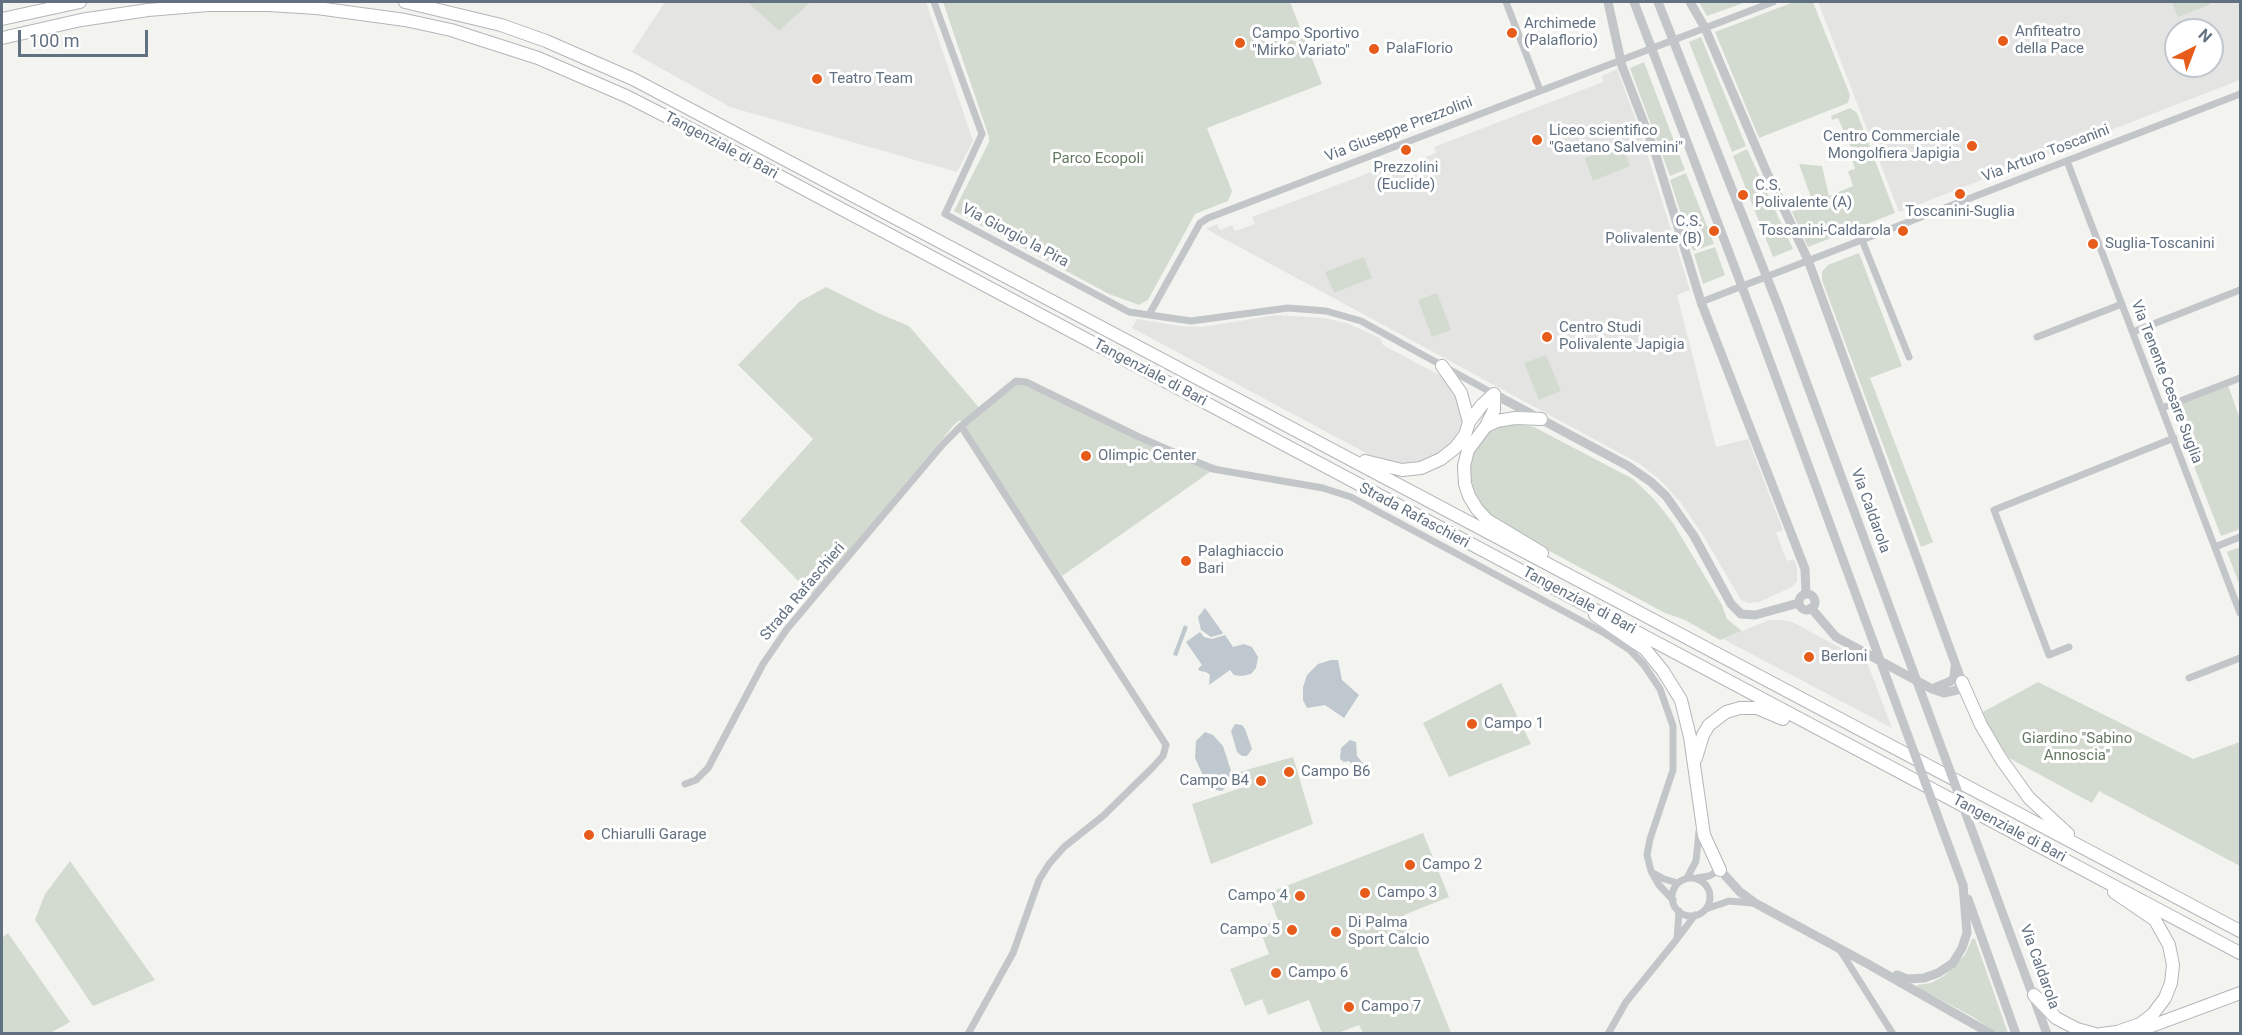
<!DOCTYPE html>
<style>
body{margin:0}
#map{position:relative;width:2242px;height:1035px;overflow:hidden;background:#f3f4ef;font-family:Roboto,sans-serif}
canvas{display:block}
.frame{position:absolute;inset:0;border:3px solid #627181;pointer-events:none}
.north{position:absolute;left:2164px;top:18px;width:60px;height:60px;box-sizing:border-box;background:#fff;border:2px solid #c0c6cd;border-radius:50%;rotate:42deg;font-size:16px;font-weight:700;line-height:24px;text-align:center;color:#627181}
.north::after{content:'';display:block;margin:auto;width:21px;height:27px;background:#e85c1b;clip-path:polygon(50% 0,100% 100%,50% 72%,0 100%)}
.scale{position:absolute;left:18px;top:30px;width:130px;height:27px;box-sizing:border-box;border:3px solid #627181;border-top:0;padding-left:8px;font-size:18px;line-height:21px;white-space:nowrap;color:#627181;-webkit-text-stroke:4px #fff;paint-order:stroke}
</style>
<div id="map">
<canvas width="2242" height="1035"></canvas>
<div class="frame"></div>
<div class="north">N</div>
<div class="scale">100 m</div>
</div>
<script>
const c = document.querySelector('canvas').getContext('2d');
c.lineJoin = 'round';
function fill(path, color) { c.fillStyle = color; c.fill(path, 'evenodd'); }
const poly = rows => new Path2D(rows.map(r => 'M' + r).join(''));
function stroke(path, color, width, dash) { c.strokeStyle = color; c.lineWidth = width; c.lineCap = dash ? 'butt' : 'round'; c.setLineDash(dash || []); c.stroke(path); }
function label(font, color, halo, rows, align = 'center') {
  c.font = font + ' Roboto,sans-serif'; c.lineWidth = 6; c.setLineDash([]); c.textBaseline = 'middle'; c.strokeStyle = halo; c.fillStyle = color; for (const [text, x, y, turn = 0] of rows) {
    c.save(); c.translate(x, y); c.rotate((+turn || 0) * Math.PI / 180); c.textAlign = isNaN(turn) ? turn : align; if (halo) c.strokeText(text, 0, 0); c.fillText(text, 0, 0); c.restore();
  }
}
fill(poly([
 [665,2,747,2,779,31,811,2,926,2,973,141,957,172,730,107,632,52],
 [1818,2,2240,2,2240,80,1899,212],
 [2176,30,2212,30,2212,66,2176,66],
 [1617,69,1640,131,1690,290,1677,295,1716,447,1748,439,1783,530,1776,533,1787,561,1794,559,1797,567,1797,581,1792,587,1759,602,1748,603,1741,600,1703,535,1681,503,1661,481,1640,464,1206,229,1217,224,1220,230,1232,225,1235,231,1255,224,1252,217,1395,163,1397,169,1436,153,1434,147,1603,82,1602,76],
 [1276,315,1325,318,1349,324,1380,338,1383,345,1441,376,1452,386,1463,411,1463,427,1457,437,1435,457,1427,460,1404,464,1379,460,1132,328,1137,319,1180,326,1203,327],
 [1769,620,1780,620,1792,622,1867,662,1892,728,1723,639]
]), '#e4e5e3');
fill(poly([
 [747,2,811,2,779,31],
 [943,2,1290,2,1322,84,1207,128,1232,191,1228,201,1195,214,1148,300,1139,305,1109,294,954,211,989,142,989,137],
 [1699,2,1746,2,1707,16],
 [1794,2,1813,2,1850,95,1848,103,1759,138,1715,32],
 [2172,2,2210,2,2211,4,2178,17],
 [1701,37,1746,146,1732,152,1689,42],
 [1644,62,1685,170,1670,176,1630,68],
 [1850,108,1857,113,1895,213,1808,247,1792,212,1813,203,1799,164,1822,166,1829,196,1853,186,1848,171,1855,169,1851,156,1854,154,1838,118,1832,120,1831,116],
 [1622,144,1630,166,1593,181,1585,158],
 [1747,149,1793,249,1773,257,1733,156],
 [1686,173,1714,244,1693,251,1670,180],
 [1715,247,1725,275,1703,284,1694,254],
 [1859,253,1902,366,1870,378,1933,542,1921,547,1822,280,1822,272,1828,265],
 [1364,257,1372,278,1334,293,1325,272],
 [826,287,880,314,909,326,982,411,1021,381,1139,437,1239,474,1210,472,1062,576,960,420,954,425,812,595,740,521,813,439,738,365,799,302],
 [1437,293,1451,330,1432,337,1418,300],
 [1546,355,1561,391,1539,400,1524,363],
 [2228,385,2240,419,2240,529,2221,536,2172,409,2173,406],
 [1499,424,1516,424,1534,427,1633,479,1654,499,1673,523,1722,605,1727,619,1742,631,1720,640,1685,620,1665,613,1499,524,1490,517,1472,492,1469,472,1474,451,1491,430],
 [2240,547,2240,586,2227,552],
 [2038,682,2193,759,2240,742,2240,866,2099,791,2092,803,2009,758,1990,729,1983,712],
 [1501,683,1531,744,1449,777,1423,723],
 [1293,757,1313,824,1211,864,1192,804,1244,787,1239,772],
 [1423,833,1449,897,1404,915,1451,1033,1363,1033,1359,1025,1338,1033,1322,1033,1309,1000,1268,1015,1262,999,1245,1006,1230,969,1269,954,1259,927,1278,920,1268,893],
 [70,861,155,980,93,1006,35,920,45,894],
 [8,933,70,1022,50,1033,2,1033,2,938],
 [1972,939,1975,939,2008,1033,1997,1033,1973,1017,1917,987,1917,985,1931,983,1944,976,1965,955]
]), '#d3dbd0');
fill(poly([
 [1205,608,1223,633,1222,634,1211,637,1201,630,1198,617],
 [1184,625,1188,627,1177,656,1173,655],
 [1200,632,1204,637,1212,639,1225,635,1233,647,1244,644,1252,647,1258,657,1256,668,1251,674,1242,676,1234,675,1230,670,1209,685,1210,675,1206,672,1200,671,1198,669,1202,665,1186,642],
 [1331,660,1338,660,1342,680,1359,695,1344,718,1325,705,1307,708,1303,700,1303,687,1307,675,1318,664],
 [1235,724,1242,725,1245,729,1252,749,1247,756,1242,756,1237,752,1231,731],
 [1205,732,1213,735,1223,746,1231,771,1230,782,1222,791,1215,790,1206,782,1195,758,1196,741],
 [1350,740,1356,742,1357,756,1366,767,1357,777,1350,774,1354,767,1349,761,1344,762,1340,759,1341,748]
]), '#bec8ce');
const trunk = poly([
 [405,2,501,25,546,41,633,79,2240,931],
 [2,19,80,2],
 [2,38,81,20,148,10,208,5,269,5,317,8,405,20,451,30,538,58,626,96,693,130,2240,953],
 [1541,419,1515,418,1497,421,1486,426,1468,450,1464,466,1465,484,1469,496,1477,509,1487,520,1542,553],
 [1469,422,1482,405,1494,394],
 [1486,426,1494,410,1494,394],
 [1365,461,1402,470,1421,468,1441,459,1455,448,1465,435,1469,422,1461,393,1442,366],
 [1595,615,1645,649,1663,671,1681,700,1690,737,1704,835,1720,870],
 [1962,682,1981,725,2001,759,2029,798,2068,834],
 [1696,758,1703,735,1709,725,1726,712,1740,708,1757,708,1783,719],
 [2034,995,2056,1018,2077,1029,2095,1034],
 [2138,1031,2240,993],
 [2101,1034,2117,1032,2140,1024,2153,1014,2165,998,2171,983,2173,965,2169,945,2155,920,2114,892]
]);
stroke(trunk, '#b3b6b9', 14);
stroke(poly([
 [934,2,982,134,945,214,1129,312,1191,321,1288,308,1326,311,1361,321,1494,394],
 [1506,2,1540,90],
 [2067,161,2240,613],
 [1862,240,1909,357],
 [1701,302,2240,94],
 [1150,313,1194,234,1200,223,1208,218,1773,2],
 [2133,332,2240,290],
 [2037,337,2122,304],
 [2162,408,2240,378],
 [2215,547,2240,537],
 [2069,647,2049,655,1994,510,2174,438],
 [2189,678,2240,658],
 [685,784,696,780,708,768,763,664,787,629,943,444,961,426],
 [1653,873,1664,879,1678,883],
 [1687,878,1696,861,1699,831],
 [1697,878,1709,876,1720,870],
 '1672 897a19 19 0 1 1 38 0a19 19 0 1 1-38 0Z',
 [1706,909,1729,901,1752,903],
 [1679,911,1677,939,1695,915],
 [1840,950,1893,1034],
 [968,1034,1013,953,1039,880,1049,864,1064,847,1103,816,1152,768,1163,756,1166,745,961,426,1016,381,1026,382,1139,437,1213,469,1323,488,1351,497,1606,634,1630,650,1644,665,1660,689,1673,726,1673,770,1650,839,1647,855,1651,871,1659,885,1673,900],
 [1608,1034,1626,1002,1677,939]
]), '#c3c6c9', 7);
stroke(poly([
 [1608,2,1622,66,1654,149,1701,302,1805,569,1806,594],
 [1634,2,1755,321],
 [1658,2,1779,308],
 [1690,2,1705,28,1767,173,1808,260,1962,682,1957,690,1944,693,1932,689,1836,637,1811,608],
 [1494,394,1628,466,1651,482,1666,496,1694,536,1731,604,1741,614,1755,615,1799,603],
 '1799 602a8 8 0 1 1 16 0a8 8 0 1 1-16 0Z',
 [1932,689,1951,681,1954,678,1955,667],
 [1720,870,1740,892,1755,903,1868,964,1991,1034],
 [1987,871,2047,1034],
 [1968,899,2016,1034],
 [1897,975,1907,979,1924,978,1938,973,1953,963,1962,948,1967,933,1963,885]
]), '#c3c6c9', 9);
stroke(trunk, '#fff', 12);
stroke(poly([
 [1779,308,1987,871],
 [1755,321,1963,885]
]), '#c3c6c9', 9);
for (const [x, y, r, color] of [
 [1512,33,6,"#e85c1b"],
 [2003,41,6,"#e85c1b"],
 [1240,43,6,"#e85c1b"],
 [1374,49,6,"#e85c1b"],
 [817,79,6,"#e85c1b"],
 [1537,140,6,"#e85c1b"],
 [1972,146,6,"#e85c1b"],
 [1406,150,6,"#e85c1b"],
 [1960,194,6,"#e85c1b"],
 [1743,195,6,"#e85c1b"],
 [1714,231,6,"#e85c1b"],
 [1903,231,6,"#e85c1b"],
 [2093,244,6,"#e85c1b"],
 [1547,337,6,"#e85c1b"],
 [1086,456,6,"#e85c1b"],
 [1186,561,6,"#e85c1b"],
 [1809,657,6,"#e85c1b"],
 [1472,724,6,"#e85c1b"],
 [1289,772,6,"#e85c1b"],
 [1261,781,6,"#e85c1b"],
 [589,835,6,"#e85c1b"],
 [1410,865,6,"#e85c1b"],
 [1365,893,6,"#e85c1b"],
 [1300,896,6,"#e85c1b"],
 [1292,930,6,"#e85c1b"],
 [1336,932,6,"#e85c1b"],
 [1276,973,6,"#e85c1b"],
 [1349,1007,6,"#e85c1b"]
]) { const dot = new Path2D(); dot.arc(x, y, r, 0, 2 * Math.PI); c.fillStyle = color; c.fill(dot); stroke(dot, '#fff', 2); }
label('15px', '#627181', '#fff', [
 ["Archimede",1524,24],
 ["(Palaflorio)",1524,41],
 ["Anfiteatro",2015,32],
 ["della Pace",2015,49],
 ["Campo Sportivo",1252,34],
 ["\"Mirko Variato\"",1252,51],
 ["PalaFlorio",1386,49],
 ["Teatro Team",829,79],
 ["Liceo scientifico",1549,131],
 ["\"Gaetano Salvemini\"",1549,148],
 ["Centro Commerciale",1960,137,"right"],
 ["Mongolfiera Japigia",1960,154,"right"],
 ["Prezzolini",1406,168,"center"],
 ["(Euclide)",1406,185,"center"],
 ["C.S.",1755,186],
 ["Polivalente (A)",1755,203],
 ["Toscanini-Suglia",1960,212,"center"],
 ["C.S.",1702,222,"right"],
 ["Polivalente (B)",1702,239,"right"],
 ["Toscanini-Caldarola",1891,231,"right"],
 ["Suglia-Toscanini",2105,244],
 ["Centro Studi",1559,328],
 ["Polivalente Japigia",1559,345],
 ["Olimpic Center",1098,456],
 ["Palaghiaccio",1198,552],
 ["Bari",1198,569],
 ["Berloni",1821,657],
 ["Campo 1",1484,724],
 ["Campo B6",1301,772],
 ["Campo B4",1249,781,"right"],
 ["Chiarulli Garage",601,835],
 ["Campo 2",1422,865],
 ["Campo 3",1377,893],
 ["Campo 4",1288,896,"right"],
 ["Di Palma",1348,923],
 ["Sport Calcio",1348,940],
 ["Campo 5",1280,930,"right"],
 ["Campo 6",1288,973],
 ["Campo 7",1361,1007]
], 'left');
label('15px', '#627181', '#fff', [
 ["Via Giuseppe Prezzolini",1399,130,-21],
 ["Tangenziale di Bari",721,146,28],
 ["Via Arturo Toscanini",2046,154,-21],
 ["Via Giorgio la Pira",1015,236,28],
 ["Tangenziale di Bari",1150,373,28],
 ["Via Tenente Cesare Suglia",2166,382,69],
 ["Via Caldarola",1870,511,70],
 ["Strada Rafaschieri",1414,516,28],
 ["Strada Rafaschieri",803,592,-50],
 ["Tangenziale di Bari",1579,601,28],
 ["Tangenziale di Bari",2009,829,28],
 ["Via Caldarola",2039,967,70]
]);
label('15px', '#637861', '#fff', [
 ["Parco Ecopoli",1098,159],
 ["Giardino \"Sabino",2077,739],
 ["Annoscia\"",2077,756]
]);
</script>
